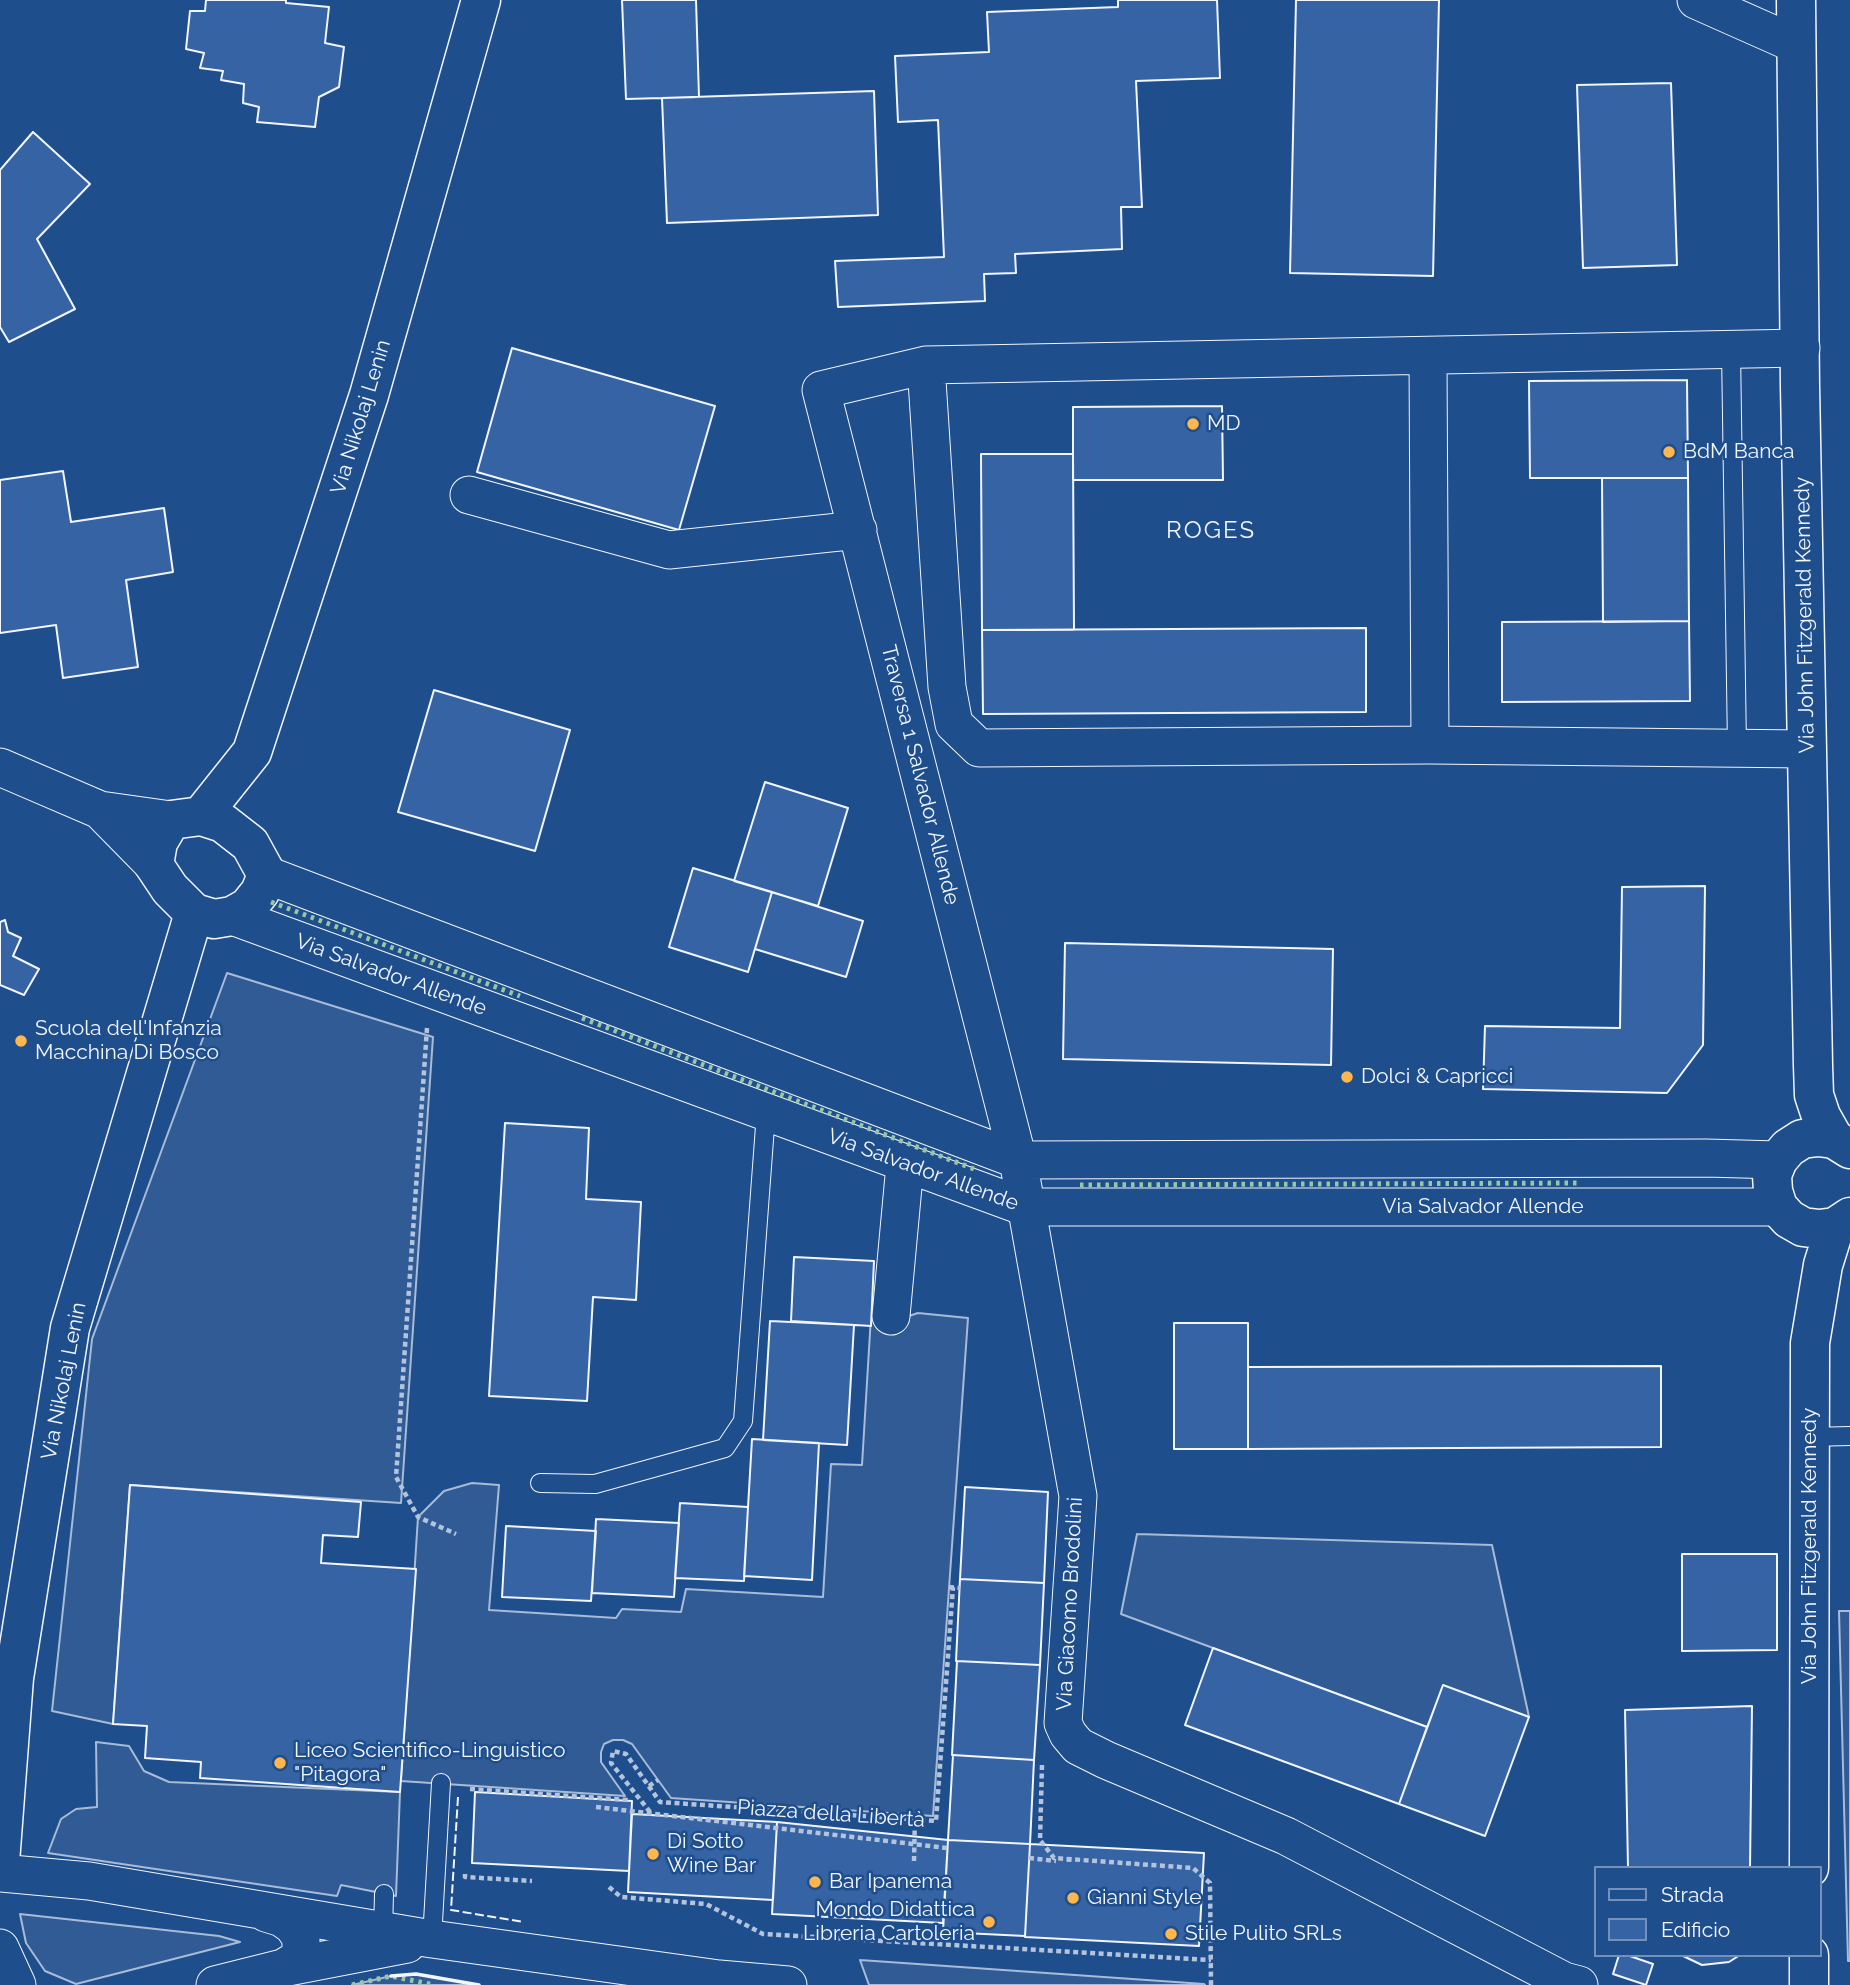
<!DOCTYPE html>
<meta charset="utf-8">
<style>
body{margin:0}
#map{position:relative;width:1850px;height:1985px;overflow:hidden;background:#1f4e8c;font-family:Raleway,sans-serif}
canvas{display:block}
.legend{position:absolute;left:1594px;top:1866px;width:228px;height:91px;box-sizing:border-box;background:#1f4e8c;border:2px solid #7391ba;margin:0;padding:9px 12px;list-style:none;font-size:21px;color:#f2f6ff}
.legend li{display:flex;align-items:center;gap:14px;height:35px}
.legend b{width:35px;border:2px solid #7391ba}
</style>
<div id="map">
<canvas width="1850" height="1985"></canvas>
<ul class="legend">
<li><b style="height:9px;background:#1f4e8c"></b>Strada</li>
<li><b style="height:19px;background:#3563a3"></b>Edificio</li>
</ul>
</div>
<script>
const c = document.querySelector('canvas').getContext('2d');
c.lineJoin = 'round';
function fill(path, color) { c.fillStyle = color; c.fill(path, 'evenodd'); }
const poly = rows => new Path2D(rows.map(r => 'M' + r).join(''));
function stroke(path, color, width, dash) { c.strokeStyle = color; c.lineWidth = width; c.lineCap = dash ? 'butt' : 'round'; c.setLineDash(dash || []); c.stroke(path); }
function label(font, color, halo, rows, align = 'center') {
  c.font = font + ' Raleway,sans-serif'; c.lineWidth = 5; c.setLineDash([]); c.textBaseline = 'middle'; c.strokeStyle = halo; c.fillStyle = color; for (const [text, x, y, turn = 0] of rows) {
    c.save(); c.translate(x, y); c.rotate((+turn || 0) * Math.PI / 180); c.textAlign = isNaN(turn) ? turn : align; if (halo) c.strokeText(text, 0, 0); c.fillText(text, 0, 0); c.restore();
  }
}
const built = poly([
 [227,973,433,1037,401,1503,130,1485,113,1724,52,1711,92,1339,227,973],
 [918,1313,968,1318,933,1816,671,1798,632,1744,623,1740,613,1740,604,1744,601,1752,601,1762,625,1796,401,1781,418,1517,444,1491,472,1483,499,1485,489,1610,616,1618,622,1609,681,1612,686,1589,823,1597,831,1464,862,1465,871,1316,909,1316,918,1313],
 [1137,1534,1492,1545,1529,1717,1443,1686,1427,1727,1121,1614,1137,1534],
 [1839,1611,1850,1611,1850,1961,1848,1961,1839,1611],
 [96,1742,129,1746,144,1771,169,1782,400,1792,396,1896,341,1885,337,1896,48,1853,61,1819,76,1809,97,1807,96,1742],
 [20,1914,219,1936,240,1942,76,1984,45,1971,26,1943,20,1914],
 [860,1960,1204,1984,1205,1985,869,1985,860,1960],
 [416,1974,479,1985,352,1985,391,1976,416,1974]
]);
fill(built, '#305b95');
stroke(built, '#a8bbd7', 2);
const building = poly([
 [206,0,286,0,286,3,329,7,325,43,344,47,339,87,319,97,315,127,257,122,259,107,243,103,244,84,221,80,223,71,200,68,204,53,186,49,190,11,205,11,206,0],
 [622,0,696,0,699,97,626,99,622,0],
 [1118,0,1217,0,1220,78,1136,81,1142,207,1121,207,1122,249,1015,254,1016,273,984,274,985,301,838,307,835,261,944,257,938,120,898,122,895,56,989,52,987,12,1118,7,1118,0],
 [1296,0,1439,0,1433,276,1290,273,1296,0],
 [1671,83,1677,265,1583,268,1577,85,1671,83],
 [874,91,878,215,667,223,662,98,874,91],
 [33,132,90,184,37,239,75,309,9,342,0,327,0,170,33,132],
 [512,348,715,406,679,530,477,472,512,348],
 [1687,380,1688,478,1530,478,1529,381,1687,380],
 [1222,406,1223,480,1073,480,1073,407,1222,406],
 [981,454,1073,454,1074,630,982,630,981,454],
 [63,471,71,522,164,508,173,572,126,580,138,667,63,678,56,625,0,633,0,480,63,471],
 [1602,478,1688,478,1689,621,1603,622,1602,478],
 [1689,621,1690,701,1502,702,1502,622,1689,621],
 [1366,628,1366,712,983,714,982,630,1366,628],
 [434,690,570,730,535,851,398,812,434,690],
 [765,782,848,808,818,906,734,881,765,782],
 [693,868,772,892,748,972,669,947,693,868],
 [1705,886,1703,1045,1667,1093,1483,1089,1485,1026,1620,1028,1622,887,1705,886],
 [772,892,863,921,846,977,755,949,772,892],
 [5,920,8,932,21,938,13,956,39,969,24,995,0,985,0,922,5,920],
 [1065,943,1333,949,1331,1065,1063,1059,1065,943],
 [505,1123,589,1128,586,1199,641,1202,636,1300,593,1297,587,1401,489,1396,505,1123],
 [794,1257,874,1261,871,1326,791,1321,794,1257],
 [770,1321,854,1325,847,1445,763,1440,770,1321],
 [1174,1323,1248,1323,1248,1449,1174,1449,1174,1323],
 [1661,1366,1661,1447,1248,1449,1248,1367,1661,1366],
 [752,1439,819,1443,812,1580,744,1576,752,1439],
 [130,1485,361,1502,358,1537,323,1535,321,1563,416,1569,400,1792,200,1778,201,1762,145,1758,147,1726,113,1724,130,1485],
 [965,1487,1048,1492,1044,1583,960,1579,965,1487],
 [680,1503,748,1507,744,1581,675,1578,680,1503],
 [596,1519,679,1523,674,1597,592,1593,596,1519],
 [506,1526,596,1531,591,1601,502,1597,506,1526],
 [1682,1554,1777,1554,1777,1650,1682,1651,1682,1554],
 [960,1579,1044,1583,1040,1665,956,1661,960,1579],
 [1213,1648,1427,1727,1399,1804,1185,1725,1213,1648],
 [957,1661,1040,1665,1034,1760,952,1755,957,1661],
 [1443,1685,1529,1717,1485,1836,1399,1804,1443,1685],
 [1752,1706,1750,1868,1628,1868,1625,1710,1752,1706],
 [953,1755,1034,1760,1030,1844,948,1840,953,1755],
 [475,1792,632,1801,629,1871,472,1863,475,1792],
 [632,1814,777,1822,773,1900,628,1892,632,1814],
 [777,1822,948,1840,943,1923,772,1914,777,1822],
 [948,1840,1030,1844,1025,1936,943,1932,948,1840],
 [1030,1844,1204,1853,1199,1946,1025,1937,1030,1844],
 [1619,1955,1627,1955,1653,1964,1646,1985,1613,1974,1619,1955],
 [1681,1955,1740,1955,1729,1962,1702,1965,1681,1955]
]);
fill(building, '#3563a3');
stroke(building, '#f2f6ff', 2);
const service = poly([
 [1731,350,1737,748],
 [1810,1437,1850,1436],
 [540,1483,595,1484,725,1448,743,1421,766,1113],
 [383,1931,384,1894],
 [432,1939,441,1783]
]);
const minor = poly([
 [1696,0,1795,44],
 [1428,357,1430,745],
 [926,365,947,687,954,724,979,748,1430,745,1807,749],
 [469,495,669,550,858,530],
 [0,767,100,810,171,820],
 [100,810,154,865],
 [267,875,1018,1160,1706,1158,1778,1160],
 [232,916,1025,1207,1778,1207],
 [891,1316,905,1165],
 [0,1873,89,1881,432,1939,719,1979,788,1985],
 [0,1948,17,1985],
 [283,1968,407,1944],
 [215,1985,283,1968,298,1959,301,1949,301,1938,293,1926,282,1918,266,1913],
 [1579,1985,1564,1981,1286,1836,1106,1760,1078,1746,1068,1734,1063,1723,1078,1496,1018,1160,821,390,926,365,1801,348]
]);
const primary = poly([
 [1796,0,1800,386,1813,1065,1814,1095,1821,1116,1834,1139],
 [201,816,252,752,369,395,481,0],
 [201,816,223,823,250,844,267,875,260,892,248,907,232,916,214,919,194,913,170,889,154,865,158,842,171,820,201,816],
 [1850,1149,1834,1139,1818,1137,1802,1139,1788,1148,1778,1160,1772,1175,1773,1191,1778,1207,1789,1219,1803,1227,1819,1229,1835,1227,1850,1217],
 [0,1862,14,1678,70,1328,194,913],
 [1809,1868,1810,1343,1823,1265,1835,1227],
 [1809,1985,1809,1955]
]);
stroke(service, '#f2f6ff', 20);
stroke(minor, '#f2f6ff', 39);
stroke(primary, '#f2f6ff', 41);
stroke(poly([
 [427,1028,396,1477,418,1517,456,1534],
 [949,1587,960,1588],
 [1042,1765,1040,1840,1054,1858,1193,1868,1210,1883,1211,1985],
 [649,1786,658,1780],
 [470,1789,628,1800],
 [650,1812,611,1763,613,1751,626,1754,660,1802,936,1821,953,1587],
 [1029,1858,1056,1861],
 [914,1861,915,1814],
 [465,1874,465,1877,532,1881],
 [609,1887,621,1897,706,1904,763,1934,1211,1960]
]), '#b3c4dc', 4.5, [5, 3.5]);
stroke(service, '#1f4e8c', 18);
stroke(minor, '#1f4e8c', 37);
stroke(primary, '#1f4e8c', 38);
stroke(poly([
 [596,1807,947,1848],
 [1069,1857,1069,1862]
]), '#b3c4dc', 4.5, [5, 3.5]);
stroke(poly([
 [271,902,520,996],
 [582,1018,974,1169],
 [1080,1185,1580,1183],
 [352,1985,391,1976,434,1985]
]), '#97c8a6', 5, [3.5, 5]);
stroke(poly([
 [458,1797,451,1910,524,1922]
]), '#f2f6ff', 2, [9, 3.5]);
stroke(poly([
 [391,1976,416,1974,479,1985]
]), '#f2f6ff', 3.5);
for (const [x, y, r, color] of [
 [1193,424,7,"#ffb74d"],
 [1669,452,7,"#ffb74d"],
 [21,1041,7,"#ffb74d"],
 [1347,1077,7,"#ffb74d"],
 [280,1763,7,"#ffb74d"],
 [653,1854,7,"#ffb74d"],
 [815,1882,7,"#ffb74d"],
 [1073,1898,7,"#ffb74d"],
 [989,1922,7,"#ffb74d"],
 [1171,1934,7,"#ffb74d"]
]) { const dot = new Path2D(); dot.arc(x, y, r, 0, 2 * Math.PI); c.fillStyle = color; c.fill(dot); stroke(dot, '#1f4e8c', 2.5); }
label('21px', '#f2f6ff', '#1f4e8c', [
 ["Via Nikolaj Lenin",361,417,-73],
 ["Via John Fitzgerald Kennedy",1805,615,-91],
 ["Traversa 1 Salvador Allende",920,775,76],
 ["Via Salvador Allende",391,975,20],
 ["Via Salvador Allende",923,1170,20],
 ["Via Salvador Allende",1483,1207],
 ["Via Nikolaj Lenin",64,1381,-79],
 ["Via John Fitzgerald Kennedy",1810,1546,-90],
 ["Via Giacomo Brodolini",1070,1604,-87],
 ["Piazza della Libertà",831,1814,4]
]);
label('21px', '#f2f6ff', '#1f4e8c', [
 ["MD",1207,424],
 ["BdM Banca",1683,452],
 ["Scuola dell'Infanzia",35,1029],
 ["Macchina Di Bosco",35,1053],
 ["Dolci & Capricci",1361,1077],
 ["Liceo Scientifico-Linguistico",294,1751],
 ["\"Pitagora\"",294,1775],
 ["Di Sotto",667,1842],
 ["Wine Bar",667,1866],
 ["Bar Ipanema",829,1882],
 ["Gianni Style",1087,1898],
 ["Mondo Didattica",975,1910,"right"],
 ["Libreria Cartoleria",975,1934,"right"],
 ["Stile Pulito SRLs",1185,1934]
], 'left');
c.letterSpacing = '2px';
label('24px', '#f2f6ff', '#1f4e8c', [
 ["ROGES",1211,531]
]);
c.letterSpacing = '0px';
</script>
